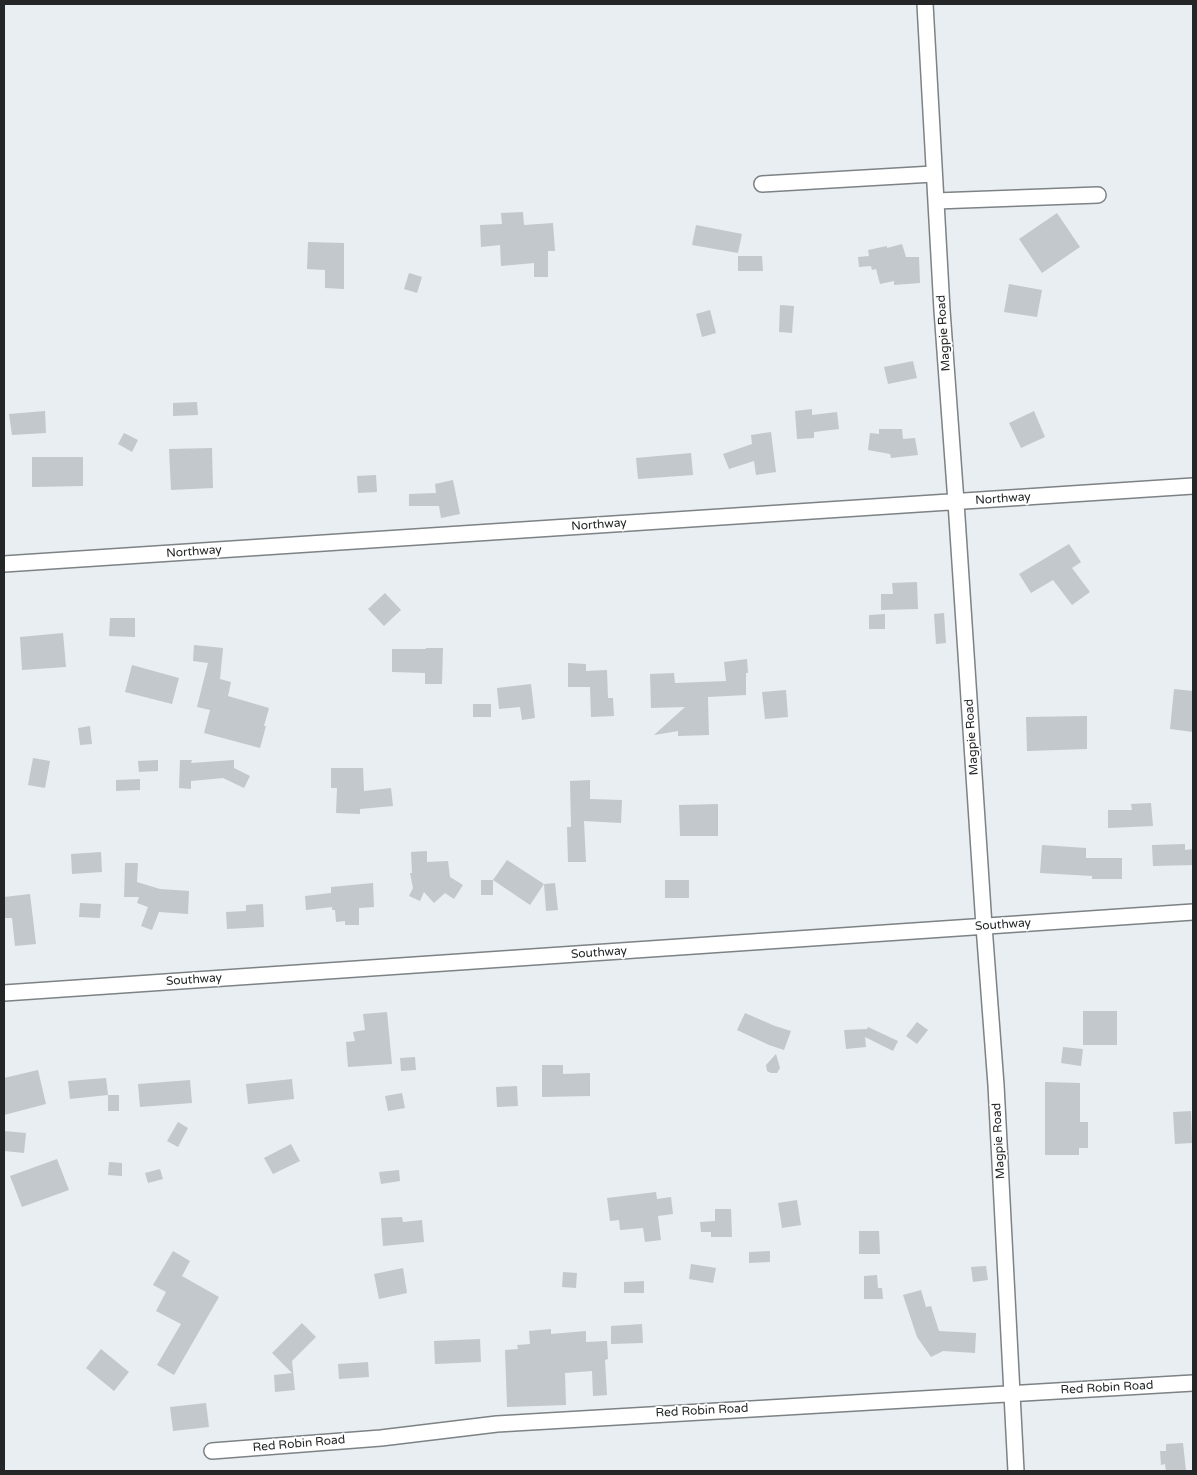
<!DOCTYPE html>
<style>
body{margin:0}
#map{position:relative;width:1197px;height:1475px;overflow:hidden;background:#e8eef1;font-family:"Varela Round",sans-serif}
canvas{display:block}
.frame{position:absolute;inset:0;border:5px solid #242627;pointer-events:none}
</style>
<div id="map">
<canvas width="1197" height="1475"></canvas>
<div class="frame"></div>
</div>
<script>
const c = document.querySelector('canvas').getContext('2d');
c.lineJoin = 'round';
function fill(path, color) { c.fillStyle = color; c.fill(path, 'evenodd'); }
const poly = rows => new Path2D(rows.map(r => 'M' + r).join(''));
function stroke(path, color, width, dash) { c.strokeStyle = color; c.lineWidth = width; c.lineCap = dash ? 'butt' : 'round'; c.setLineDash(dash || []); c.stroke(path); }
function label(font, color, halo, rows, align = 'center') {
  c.font = font + ' "Varela Round",sans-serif'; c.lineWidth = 4; c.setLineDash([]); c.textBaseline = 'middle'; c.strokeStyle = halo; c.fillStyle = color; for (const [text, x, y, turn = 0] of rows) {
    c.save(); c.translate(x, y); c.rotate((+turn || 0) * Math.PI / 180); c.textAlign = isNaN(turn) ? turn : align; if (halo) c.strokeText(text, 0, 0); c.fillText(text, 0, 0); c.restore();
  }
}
fill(poly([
 [523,212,524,225,553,223,555,251,548,251,548,277,534,277,534,263,501,266,500,245,481,247,480,225,502,224,501,213],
 [1057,213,1080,247,1042,273,1019,239],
 [696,225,742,234,738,253,692,245],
 [308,242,344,243,344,289,325,288,325,270,307,269],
 [902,244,906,257,919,257,920,283,894,285,894,281,880,284,876,269,872,270,871,266,859,267,858,257,869,256,868,250,887,246,887,248],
 [738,256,762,256,763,271,738,271],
 [409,273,422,277,417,293,404,289],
 [1009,284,1042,290,1037,317,1004,312],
 [780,305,794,306,792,333,779,332],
 [710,310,716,333,702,337,696,314],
 [913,361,917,378,888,384,884,367],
 [197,402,198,415,173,416,173,403],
 [812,409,812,415,837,412,839,429,814,432,814,438,797,439,795,411],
 [45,411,46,433,12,435,9,414],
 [1034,411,1045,437,1021,448,1009,423],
 [879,429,902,429,903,439,915,438,918,455,891,458,890,454,868,450,870,433,879,434],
 [771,432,776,472,756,475,754,461,729,469,723,454,752,444,751,435],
 [124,433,138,440,132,452,118,444],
 [212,448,213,488,171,490,169,449],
 [691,453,693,475,638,479,636,458],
 [32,457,83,457,83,486,32,487],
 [376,475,377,492,358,493,357,476],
 [453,480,460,514,441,518,439,506,409,506,409,494,436,493,435,484],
 [1069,544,1081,562,1072,568,1090,592,1072,605,1053,580,1031,593,1019,574],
 [917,582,918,609,881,610,881,594,893,594,892,583],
 [385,593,401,610,384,626,368,609],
 [944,613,946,643,936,644,934,614],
 [885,614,885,629,869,629,869,615],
 [110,618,135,618,135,637,109,636],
 [63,633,66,667,22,670,20,637],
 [194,645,223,648,220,679,231,682,228,696,269,708,264,726,266,726,260,748,204,733,210,710,197,707,208,663,193,661],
 [426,648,443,648,442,684,425,684,425,673,392,672,392,649,426,649],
 [747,659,748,673,746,673,746,695,708,697,709,735,678,736,678,731,654,735,685,707,651,708,650,674,674,673,675,683,726,681,724,662],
 [568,663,586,664,586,671,607,670,608,698,613,698,614,716,591,717,590,687,568,687],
 [132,665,179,678,172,704,125,692],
 [531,684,535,718,522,720,520,707,499,709,497,688],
 [1174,689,1193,691,1193,732,1170,729],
 [786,690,788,717,765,719,762,692],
 [473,704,491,704,491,717,473,717],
 [1087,716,1087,749,1027,751,1026,717],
 [90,726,92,744,80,745,78,728],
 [33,758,50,761,45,788,28,785],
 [158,760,158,771,139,772,138,761],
 [180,760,192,760,191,763,234,760,234,768,250,776,244,788,223,778,191,781,191,789,179,788],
 [331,768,363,768,364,791,391,788,393,806,360,809,360,814,336,813,337,788,331,788],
 [140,779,140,790,116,791,116,780],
 [590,780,590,799,622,800,621,823,584,821,586,862,568,862,567,827,571,827,570,781],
 [1151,803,1153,826,1108,828,1108,810,1132,810,1131,804],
 [718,804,718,836,680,836,679,805],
 [1185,844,1185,850,1193,849,1193,865,1153,866,1152,845],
 [1042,845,1086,848,1086,858,1122,858,1122,879,1092,879,1092,876,1040,873],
 [427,851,427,862,448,861,450,877,463,885,454,899,445,893,434,903,424,892,420,901,409,896,413,888,410,873,412,873,411,852],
 [101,852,102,872,72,874,71,854],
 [507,860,544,884,530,905,493,880],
 [125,863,138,863,137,882,160,889,189,891,188,914,159,912,152,930,141,926,148,907,137,903,139,897,124,897],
 [481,880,493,880,493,895,481,895],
 [665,880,689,880,689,898,665,898],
 [373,883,374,907,359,908,359,925,345,925,345,921,336,922,335,910,332,910,332,907,306,910,305,896,331,893,331,887],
 [555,883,558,910,546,911,544,884],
 [30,894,36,944,15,946,12,918,4,918,4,897],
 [80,903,101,904,100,918,79,917],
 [263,904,264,927,227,929,226,912,246,911,246,905],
 [1083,1011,1117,1011,1117,1045,1083,1045],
 [387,1012,392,1064,348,1067,346,1042,355,1041,353,1032,365,1030,363,1014],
 [745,1013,775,1026,791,1031,784,1050,769,1045,737,1030],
 [917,1022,928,1030,917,1044,906,1036],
 [868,1027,898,1041,893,1051,865,1037,866,1047,846,1049,844,1030,867,1029],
 [1063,1047,1083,1049,1081,1066,1061,1063],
 [776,1054,780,1068,777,1073,771,1073,767,1071,766,1065],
 [415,1057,416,1070,401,1071,400,1058],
 [542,1065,563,1065,563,1074,590,1073,590,1096,542,1097],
 [38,1070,46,1104,4,1115,4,1078],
 [106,1078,108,1095,70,1099,68,1081],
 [292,1079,294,1099,248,1104,246,1084],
 [190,1080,192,1103,140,1107,138,1084],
 [1045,1082,1080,1083,1080,1122,1088,1122,1088,1148,1079,1148,1079,1155,1045,1155],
 [517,1086,518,1106,497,1107,496,1087],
 [402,1093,405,1108,388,1111,385,1096],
 [108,1095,119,1095,119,1111,108,1111],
 [1191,1111,1192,1143,1175,1144,1173,1112],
 [178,1122,188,1128,178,1147,167,1141],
 [4,1131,26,1133,24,1153,4,1151],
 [291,1144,300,1161,273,1174,264,1158],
 [57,1159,69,1190,22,1207,10,1176],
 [109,1162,122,1163,122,1176,108,1175],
 [160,1169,163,1179,148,1183,145,1173],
 [399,1170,400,1181,381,1184,379,1172],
 [656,1192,657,1199,671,1197,673,1214,658,1216,661,1240,645,1242,643,1228,620,1230,619,1220,610,1221,607,1198],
 [797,1200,801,1225,782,1228,778,1203],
 [715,1209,731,1209,732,1237,711,1237,711,1232,701,1232,700,1222,715,1221],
 [402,1217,403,1222,422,1220,424,1242,383,1246,381,1218],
 [859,1231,879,1231,880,1254,859,1254],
 [173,1251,190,1261,182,1276,219,1297,174,1375,157,1365,181,1324,156,1311,166,1292,153,1285],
 [770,1251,770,1262,749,1263,749,1252],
 [691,1264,716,1268,713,1283,689,1279],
 [986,1266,988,1280,973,1282,971,1267],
 [403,1268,407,1293,379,1299,374,1274],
 [563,1272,577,1273,576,1288,562,1287],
 [877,1275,878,1288,882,1288,883,1299,864,1299,864,1276],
 [644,1281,644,1293,624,1293,624,1282],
 [921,1290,926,1307,931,1306,939,1331,976,1333,975,1353,943,1351,931,1357,917,1337,903,1295],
 [302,1323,316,1337,292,1361,295,1390,275,1392,274,1375,292,1373,272,1353],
 [642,1324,643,1343,611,1344,611,1326],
 [551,1329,551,1334,586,1331,586,1342,607,1341,608,1359,605,1360,607,1395,593,1396,592,1371,565,1373,566,1405,507,1407,505,1350,518,1349,517,1345,530,1344,529,1331],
 [480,1339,481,1362,435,1364,434,1341],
 [101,1349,129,1372,114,1391,86,1368],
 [368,1362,369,1377,339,1379,338,1364],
 [206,1403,209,1427,173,1431,170,1407],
 [1183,1443,1186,1471,1166,1471,1165,1464,1161,1465,1160,1451,1166,1451,1166,1444]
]), '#c2c8cb');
const street = poly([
 [925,4,942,310,956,502,984,926,996,1085,1016,1471],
 [762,184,933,174],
 [936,201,1098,195],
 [4,564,1193,486],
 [4,993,1193,912],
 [212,1451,381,1438,497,1424,1193,1383]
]);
stroke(street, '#7d8285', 18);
stroke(street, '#fff', 15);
label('12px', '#242627', '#fff', [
 ["Magpie Road",944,333,-94],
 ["Northway",1003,499,-4],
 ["Northway",599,525,-4],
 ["Northway",194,552,-4],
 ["Magpie Road",972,737,-94],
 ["Southway",1003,925,-4],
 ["Southway",599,953,-4],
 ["Southway",194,980,-4],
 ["Magpie Road",999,1141,-93],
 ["Red Robin Road",1107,1388,-3],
 ["Red Robin Road",702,1411,-3],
 ["Red Robin Road",299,1444,-5]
]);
</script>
